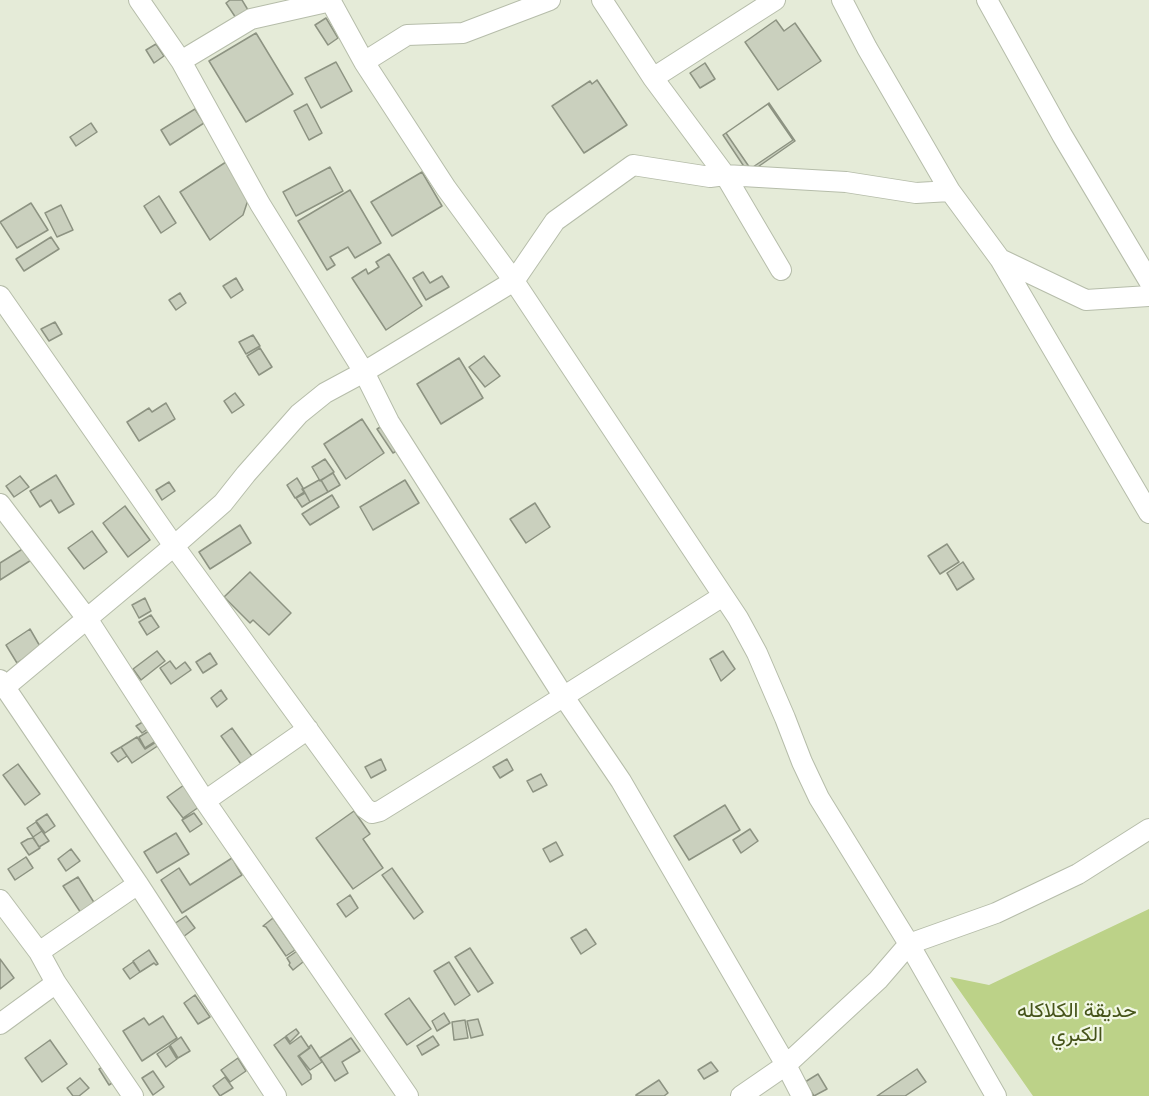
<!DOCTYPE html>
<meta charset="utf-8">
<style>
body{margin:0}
canvas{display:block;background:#e5ebd8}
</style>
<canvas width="1149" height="1096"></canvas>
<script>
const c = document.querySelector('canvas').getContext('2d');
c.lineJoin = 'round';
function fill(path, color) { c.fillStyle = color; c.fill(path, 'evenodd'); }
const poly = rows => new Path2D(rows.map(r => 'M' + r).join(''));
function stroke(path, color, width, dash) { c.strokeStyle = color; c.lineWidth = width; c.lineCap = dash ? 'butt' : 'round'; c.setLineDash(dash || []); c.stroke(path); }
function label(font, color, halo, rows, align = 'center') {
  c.font = font + ' "Varela Round",Vazirmatn,sans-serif'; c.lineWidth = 4.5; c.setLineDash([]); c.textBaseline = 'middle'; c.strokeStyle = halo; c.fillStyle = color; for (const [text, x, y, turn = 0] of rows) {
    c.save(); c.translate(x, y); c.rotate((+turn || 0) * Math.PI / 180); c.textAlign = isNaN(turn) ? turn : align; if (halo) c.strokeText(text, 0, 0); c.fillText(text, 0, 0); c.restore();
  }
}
fill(poly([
 [1149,909,1149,1096,1033,1096,950,977,989,985]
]), '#bcd288');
const building = poly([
 [230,0,242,0,248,10,236,18,226,3,230,0],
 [326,18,338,38,328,45,315,25,326,18],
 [776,20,784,31,795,23,821,61,778,90,745,42,776,20],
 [256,33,293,94,246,122,209,61,256,33],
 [156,44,164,56,154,63,146,50,156,44],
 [336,62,352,91,321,108,305,78,336,62],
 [705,63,715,79,700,88,690,73,705,63],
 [597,80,627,125,584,153,552,106,590,81,592,84,597,80],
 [769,103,795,141,752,171,726,133,769,103],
 [307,104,322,133,309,140,294,111,307,104],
 [768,104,793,140,747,171,723,135,768,104],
 [195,109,204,123,170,145,161,130,195,109],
 [91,123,97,132,76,146,70,137,91,123],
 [229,160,249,197,243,215,210,240,180,192,229,160],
 [330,167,343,191,296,216,283,192,330,167],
 [422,172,442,206,392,236,371,202,422,172],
 [350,190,381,243,355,258,348,247,330,257,335,265,327,270,298,221,350,190],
 [159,196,176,223,161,233,144,206,159,196],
 [31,203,48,230,17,248,0,222,31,203],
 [61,205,73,230,57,237,45,213,61,205],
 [51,237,59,249,24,271,16,259,51,237],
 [389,254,422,306,386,330,352,278,366,269,368,274,379,267,376,262,389,254],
 [423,272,430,283,442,276,449,287,426,300,413,278,423,272],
 [236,278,243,290,231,298,223,286,236,278],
 [180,293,186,303,176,310,169,300,180,293],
 [55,322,62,334,49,341,41,329,55,322],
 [253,335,260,346,246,354,239,342,253,335],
 [260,348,272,367,259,375,247,356,260,348],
 [484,356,500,376,485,387,469,367,484,356],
 [459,358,483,398,441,424,417,384,459,358],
 [235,393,244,405,232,413,224,401,235,393],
 [166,403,175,419,139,441,127,422,149,408,152,412,166,403],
 [362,419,384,453,346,479,324,444,362,419],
 [389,422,405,446,393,453,377,429,389,422],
 [325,459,334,472,320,481,312,467,325,459],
 [333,473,340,485,328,492,321,480,333,473],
 [56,475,74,504,59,513,51,500,40,507,30,491,56,475],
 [20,476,29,487,14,497,6,486,20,476],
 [297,478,303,488,302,489,304,492,295,498,287,485,297,478],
 [319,480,321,480,328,492,310,502,303,489,319,480],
 [405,480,419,503,373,530,360,507,405,480],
 [169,482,175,491,162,500,156,490,169,482],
 [305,493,310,502,302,507,296,498,305,493],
 [332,495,339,507,310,525,302,514,332,495],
 [535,503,550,527,526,543,510,519,535,503],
 [125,506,150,540,128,557,103,523,125,506],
 [240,525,251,543,210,569,199,552,240,525],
 [92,531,107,552,84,569,68,548,92,531],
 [947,544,959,562,940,574,928,556,947,544],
 [29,545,36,557,0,580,0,563,29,545],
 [963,562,974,579,957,590,947,573,963,562],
 [250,572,291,613,269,635,253,620,250,623,224,597,250,572],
 [145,598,151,611,139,618,132,605,145,598],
 [151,615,159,627,147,635,139,622,151,615],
 [30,629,41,648,17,663,6,645,30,629],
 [157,651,165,661,141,680,133,669,157,651],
 [723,651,735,669,721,681,710,659,723,651],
 [210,653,217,664,203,673,196,662,210,653],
 [170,661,176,669,185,662,191,670,171,684,160,668,170,661],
 [221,690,227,699,217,707,211,698,221,690],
 [146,720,151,727,142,733,136,726,146,720],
 [232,728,257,763,246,771,221,736,232,728],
 [149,731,156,741,145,748,139,737,149,731],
 [137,737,145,749,156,742,159,745,132,763,121,747,137,737],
 [121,747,127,756,118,762,111,753,121,747],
 [381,759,386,770,371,778,365,767,381,759],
 [507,759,513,770,500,778,493,767,507,759],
 [18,764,40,794,25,805,3,775,18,764],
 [541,774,547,785,533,792,527,781,541,774],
 [184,785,199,807,183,818,167,797,184,785],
 [725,805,740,830,689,860,674,836,725,805],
 [354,811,370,834,363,839,383,868,353,889,316,838,354,811],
 [194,813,202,824,190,832,182,820,194,813],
 [47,814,55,826,45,833,36,821,47,814],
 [36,822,42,831,33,837,27,828,36,822],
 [750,829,758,841,741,853,733,840,750,829],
 [42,831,49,841,39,847,33,837,42,831],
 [176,833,189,854,157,873,144,852,176,833],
 [33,838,40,848,29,855,21,843,28,839,33,838],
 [556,842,563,855,550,862,543,849,556,842],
 [71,849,80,861,66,871,58,859,71,849],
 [26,857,33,868,15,880,8,869,26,857],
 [232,858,242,875,182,913,161,880,179,868,190,885,232,858],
 [392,868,423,912,414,919,382,875,392,868],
 [78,877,95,904,81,913,63,886,78,877],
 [350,895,358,908,346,917,337,904,350,895],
 [186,916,195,928,183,937,174,924,186,916],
 [273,918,295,950,286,956,266,927,263,926,273,918],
 [586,929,596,944,581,954,571,938,586,929],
 [470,948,493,983,478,992,455,957,470,948],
 [149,950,158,964,156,965,154,963,140,972,133,961,149,950],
 [297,951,303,962,293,970,289,965,290,963,287,958,297,951],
 [0,959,14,978,0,989,0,959],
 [133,962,140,972,130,979,123,969,133,962],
 [449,962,470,995,455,1005,434,971,449,962],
 [195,995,210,1017,198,1024,184,1003,195,995],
 [409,998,431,1029,407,1045,385,1014,409,998],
 [444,1013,450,1023,437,1031,432,1021,444,1013],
 [163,1016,177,1038,142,1061,123,1031,144,1018,149,1025,163,1016],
 [478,1019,483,1035,471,1038,467,1021,478,1019],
 [465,1020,468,1038,454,1040,452,1022,465,1020],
 [296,1029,299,1033,290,1042,286,1036,296,1029],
 [301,1036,309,1048,298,1056,311,1075,311,1079,302,1085,274,1045,285,1037,290,1044,301,1036],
 [433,1036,439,1045,422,1055,417,1046,433,1036],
 [181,1037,190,1051,178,1058,170,1045,181,1037],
 [351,1038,360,1051,342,1062,348,1073,335,1081,320,1058,351,1038],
 [50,1040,67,1064,42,1082,25,1058,50,1040],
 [311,1045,322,1062,310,1070,299,1056,310,1048,309,1047,311,1045],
 [169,1046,177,1059,166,1067,157,1054,169,1046],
 [238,1058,246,1071,230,1082,221,1070,238,1058],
 [109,1062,120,1078,109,1085,99,1069,109,1062],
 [711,1062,718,1071,704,1079,698,1070,711,1062],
 [917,1069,926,1082,905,1096,877,1096,917,1069],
 [153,1071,164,1087,153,1095,142,1078,153,1071],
 [818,1074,827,1089,814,1096,805,1082,818,1074],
 [225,1077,233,1088,220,1096,213,1086,225,1077],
 [80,1078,89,1088,79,1096,73,1096,67,1088,80,1078],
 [659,1080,668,1093,664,1096,636,1096,636,1095,659,1080]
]);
fill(building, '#cad0be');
stroke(building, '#8d9382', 1.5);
const minor = poly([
 [139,0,181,61,260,204,364,372,389,422,564,697,621,781,786,1065,802,1096],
 [330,0,364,62,446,188,514,281,738,618,757,653,785,718,802,762,819,798,909,944,996,1096],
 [602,0,653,78,725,175,781,270],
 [842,0,867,48,950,191],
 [987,0,1062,135,1149,281],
 [181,61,251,19,331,1],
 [364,62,407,35,463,33,550,0],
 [653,78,775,0],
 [1000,259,1149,513],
 [0,296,174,546,365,808,372,813,380,811,474,753,723,596],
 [0,504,88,620,205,801,408,1096],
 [0,680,138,884,276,1096],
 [5,687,174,546,223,503,246,474,299,414,325,393,364,372,514,281,555,221,633,165,710,177,725,175,846,182,916,193,950,191,1000,259,1086,300,1149,296],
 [205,801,308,729],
 [0,900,39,952,56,983,133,1096],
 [39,952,138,884],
 [0,1024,56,983],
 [741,1096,786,1065,878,980,909,944,996,913,1078,874,1149,829]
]);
stroke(minor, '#b6bdaa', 22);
stroke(minor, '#fff', 20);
label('21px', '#455319', '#f2f8e5', [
 ["حديقة الكلاكله",1077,1011],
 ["الكبري",1077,1035]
]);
</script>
